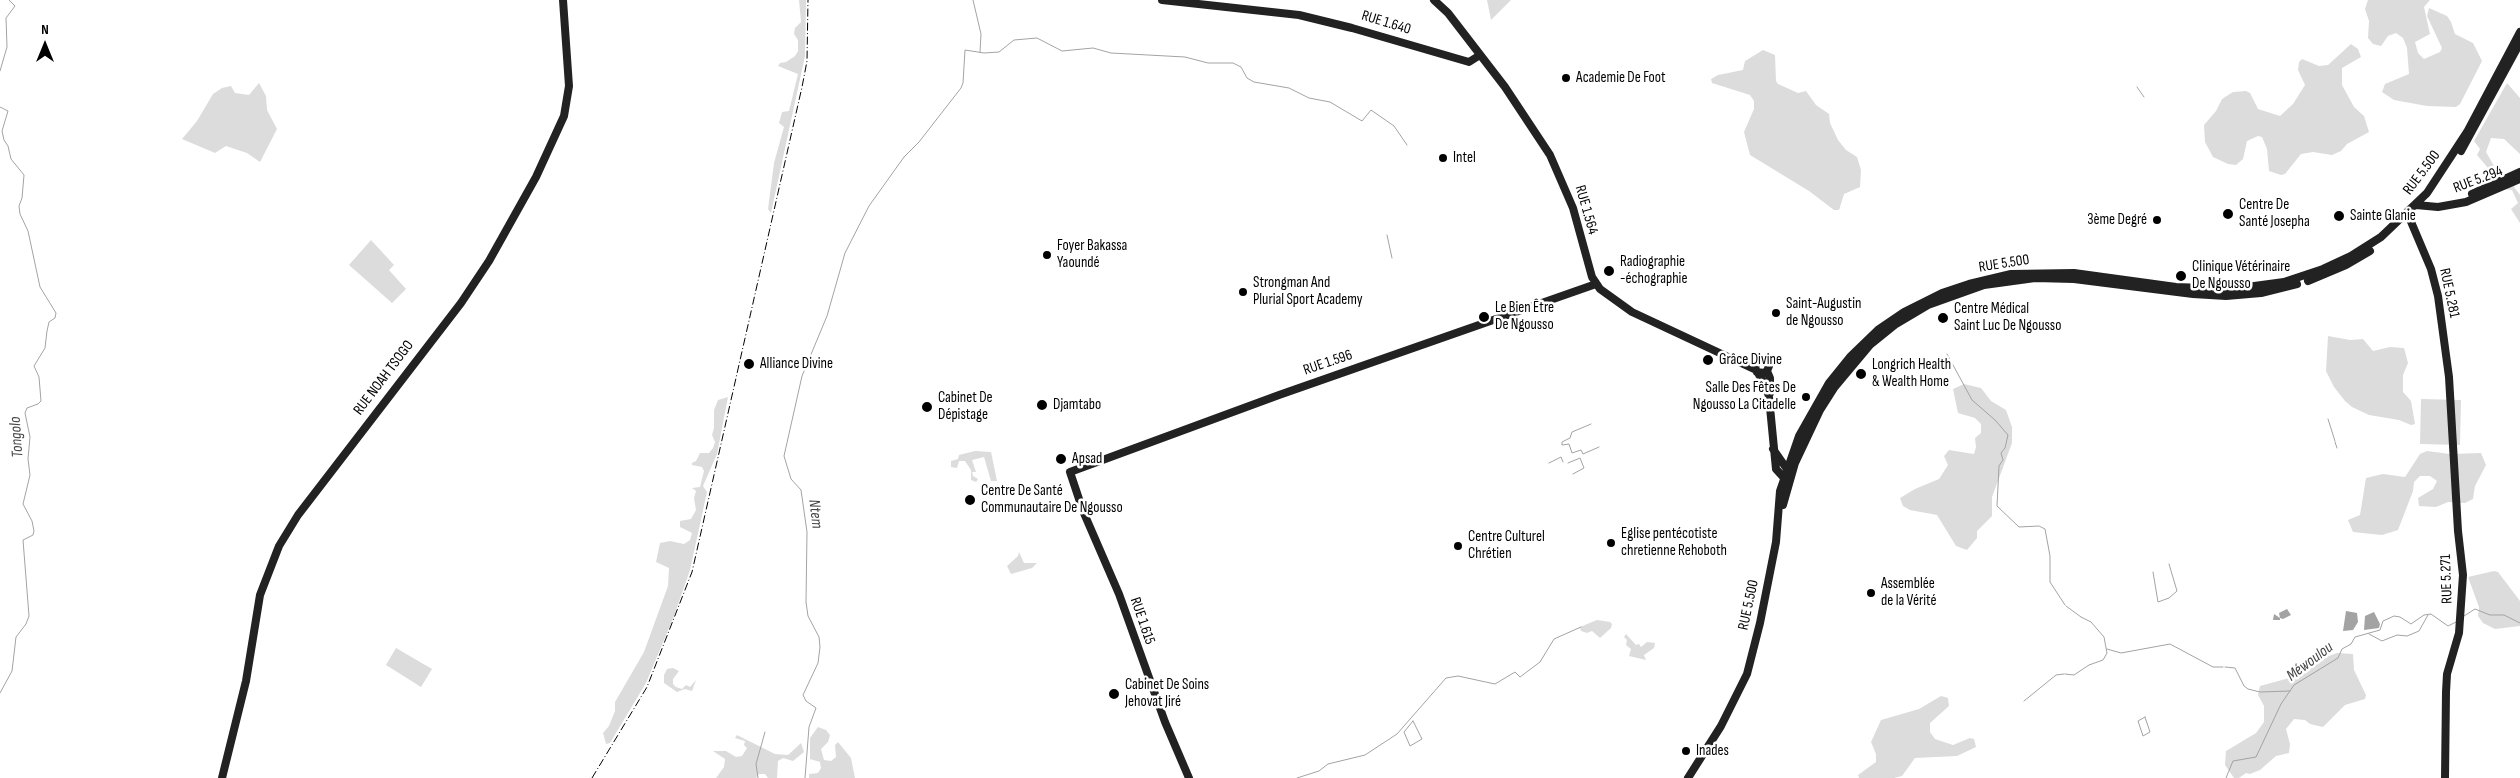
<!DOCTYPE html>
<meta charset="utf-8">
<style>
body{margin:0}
#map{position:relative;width:2520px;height:778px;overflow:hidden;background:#fff;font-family:"Sofia Sans Condensed",sans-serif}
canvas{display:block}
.north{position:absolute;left:20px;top:20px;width:50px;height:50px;-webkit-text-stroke:4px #fff;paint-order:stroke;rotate:0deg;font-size:14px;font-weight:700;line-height:20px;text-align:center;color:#000}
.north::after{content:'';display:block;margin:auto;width:18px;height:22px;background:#000;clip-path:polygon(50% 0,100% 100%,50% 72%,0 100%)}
</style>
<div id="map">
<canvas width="2520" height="778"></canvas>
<div class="north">N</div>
</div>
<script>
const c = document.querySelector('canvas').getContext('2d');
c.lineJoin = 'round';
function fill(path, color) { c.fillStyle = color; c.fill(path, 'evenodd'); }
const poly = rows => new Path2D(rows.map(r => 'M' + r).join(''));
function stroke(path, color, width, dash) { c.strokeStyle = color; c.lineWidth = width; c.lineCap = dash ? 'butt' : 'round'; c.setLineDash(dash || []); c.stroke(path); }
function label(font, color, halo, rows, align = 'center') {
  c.font = font + ' "Sofia Sans Condensed",sans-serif'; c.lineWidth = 5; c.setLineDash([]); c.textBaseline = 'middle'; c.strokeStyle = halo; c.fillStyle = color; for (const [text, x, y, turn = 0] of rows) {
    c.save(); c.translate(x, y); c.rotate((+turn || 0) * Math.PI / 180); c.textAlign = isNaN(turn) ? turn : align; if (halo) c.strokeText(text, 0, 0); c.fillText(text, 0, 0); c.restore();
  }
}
fill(poly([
 [799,0,806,0,805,56,771,213,768,209,774,163,784,127,779,123,782,112,789,111,798,74,778,66,780,63,786,62,795,56,798,51,798,40,794,34,795,28,801,22],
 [1487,0,1511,0,1491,20],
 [2368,0,2430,0,2424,7,2430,34,2415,42,2418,53,2424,59,2440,52,2442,48,2427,16,2429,8,2447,16,2451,22,2455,34,2473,43,2482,61,2460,104,2456,107,2427,106,2394,100,2382,92,2385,84,2409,74,2407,48,2403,38,2396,33,2388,36,2381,46,2373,44,2368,38,2369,21,2365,9],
 [2351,44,2358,49,2361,57,2342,68,2342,85,2354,107,2364,116,2369,132,2347,144,2341,151,2332,155,2313,152,2301,154,2285,174,2281,175,2269,171,2267,149,2262,137,2258,136,2247,141,2243,159,2236,165,2228,164,2213,157,2205,142,2204,125,2216,111,2222,99,2233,92,2246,91,2250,93,2258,109,2280,116,2293,104,2305,85,2298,70,2299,62,2302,59,2319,66,2328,65],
 [1763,50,1775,55,1776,81,1778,84,1798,93,1806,91,1816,105,1829,114,1830,123,1838,140,1846,150,1857,157,1861,170,1860,187,1844,194,1839,210,1834,210,1809,191,1750,155,1744,132,1754,109,1754,101,1750,95,1712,83,1711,79,1718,75,1743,70,1745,61],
 [259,83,266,96,267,110,277,129,260,162,247,153,226,146,215,153,182,139,197,121,213,94,222,88,231,86,235,93,249,95],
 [2507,83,2520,98,2520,154,2504,139,2491,138,2486,152,2494,166,2488,168,2477,155,2480,149,2474,141],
 [2520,180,2514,187,2520,195,2520,223,2511,209,2518,203,2512,190,2497,188],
 [371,240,394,265,389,270,406,289,392,303,349,265],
 [2328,336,2350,340,2363,339,2373,351,2390,347,2404,348,2408,363,2403,375,2403,392,2411,401,2415,424,2411,425,2399,420,2369,415,2352,407,2345,401,2334,387,2326,371],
 [1964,384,1981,388,1991,401,2006,410,2012,427,2012,443,1992,497,1992,516,1977,531,1977,538,1967,550,1956,546,1937,515,1910,510,1903,506,1900,498,1915,489,1939,479,1948,465,1944,456,1949,450,1974,454,1976,447,1975,438,1981,433,1981,424,1975,418,1958,413,1953,389],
 [728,397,717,454,703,486,707,492,690,570,674,616,646,683,610,743,606,744,603,733,609,726,615,711,615,702,644,652,668,586,669,568,656,562,660,543,670,541,684,544,690,540,692,533,680,527,680,521,691,519,696,510,694,498,696,491,692,488,700,487,704,471,702,467,692,465,692,463,696,461,700,453,709,453,713,448,715,442,712,435,714,428,714,410,718,400],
 [2421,399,2461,400,2460,445,2420,444],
 [975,451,991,452,997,481,991,481,984,457,972,460,976,472,972,472,973,476,978,479,976,482,971,480,971,470,965,461,959,461,957,468,951,467,951,461,958,459,959,455],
 [2427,451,2450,454,2481,453,2486,465,2475,486,2473,499,2465,503,2448,502,2436,507,2419,506,2418,498,2433,489,2437,481,2430,476,2420,476,2414,482,2413,491,2398,530,2382,535,2353,532,2348,520,2360,515,2366,478,2383,474,2405,477,2420,454],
 [1019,552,1024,563,1037,563,1032,568,1011,574,1007,566,1018,556],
 [2494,571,2498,572,2520,601,2520,626,2495,629,2483,623,2478,616,2479,607,2468,577],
 [1597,620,1610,622,1612,624,1611,628,1600,638,1592,631,1587,633,1581,631,1580,627],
 [1626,634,1636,645,1639,644,1641,647,1647,642,1655,643,1654,648,1644,655,1646,660,1629,656,1631,649,1626,645,1627,640,1624,637],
 [396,648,432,669,421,687,386,665],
 [2337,653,2353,654,2354,670,2366,695,2365,699,2345,705,2323,727,2310,724,2305,720,2294,719,2286,729,2290,744,2289,753,2276,756,2260,770,2250,774,2246,773,2239,778,2234,778,2225,765,2226,751,2256,733,2264,722,2264,706,2258,695,2260,686,2293,677,2303,660,2318,660],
 [673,668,679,671,673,679,673,684,676,687,682,689,686,685,690,687,696,680,692,691,685,689,677,692,664,683,664,675,667,669],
 [1941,696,1948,698,1949,706,1930,723,1930,732,1935,739,1953,745,1970,738,1974,739,1976,747,1957,756,1915,758,1902,776,1894,778,1859,778,1858,775,1876,762,1876,754,1871,742,1881,720,1919,709],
 [818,727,826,730,830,735,828,742,821,749,824,760,831,761,836,757,835,745,838,742,851,758,855,778,809,778,809,774,818,773,821,768,820,762,810,759,810,738],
 [737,735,775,754,788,755,801,743,804,752,793,761,783,758,778,761,777,778,768,778,765,774,759,774,756,778,716,778,724,767,725,759,713,751,726,751,736,757,742,756,747,748,744,745,745,741,735,738]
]), '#dcdcdc');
fill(poly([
 [2287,609,2291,615,2283,619,2280,618,2280,620,2273,620,2274,614,2280,618,2279,613],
 [2346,611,2357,613,2358,622,2353,630,2343,631],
 [2374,612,2380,624,2379,628,2364,630,2365,616]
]), '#a3a3a3');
stroke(poly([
 [973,0,981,34,980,52],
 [0,71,7,47,6,18,15,6,9,0],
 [2137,87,2144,97],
 [0,107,8,111,2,131,4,140,8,146,11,159,24,175,22,198,19,206,20,214,28,231,40,287,56,313,55,318,49,322,47,331,45,348,34,366,39,377,41,401,38,404,27,408,25,413,30,437,28,459,30,475,23,504,32,521,34,531,33,535,23,540,29,616,26,624,16,637,12,671,0,693],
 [1387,235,1392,258],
 [1947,354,1972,400,1995,420,2008,435,2005,448,2001,453,2003,460,1999,466,1997,506,2019,527,2039,526,2045,529,2050,556,2050,582,2065,605],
 [2328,419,2335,441],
 [1591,424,1572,432,1570,438,1562,442,1562,445,1569,444,1572,453,1581,450,1583,454,1599,447],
 [2335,442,2337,448],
 [1549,463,1561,457,1563,462],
 [1568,463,1580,458,1584,468,1573,474],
 [2153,572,2158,602,2169,598,2177,591,2169,564],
 [2066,606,2081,617],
 [2464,616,2475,609,2490,615,2504,615,2520,623],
 [2369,634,2382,641,2397,635,2407,636,2419,631,2428,615],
 [2107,649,2121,653,2170,644,2213,667,2223,667],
 [2225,667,2235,668,2244,686,2248,689,2260,692,2290,691],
 [2065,674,2074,675,2089,665,2103,660,2107,653,2104,637,2091,622,2081,617],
 [2024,701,2056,675,2064,674],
 [2145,717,2150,732,2143,736,2138,721,2145,717],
 [1413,721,1422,739,1410,746,1404,732,1413,721],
 [758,778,756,764,765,732],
 [805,778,809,727,816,708,806,701,803,695,818,663,820,647,819,637,808,616,806,602,807,532,801,490,791,479,784,456,802,376,827,316,845,253,869,206,904,157,919,142,961,88,963,83,965,50,984,53,999,52,1014,40,1037,38,1062,51,1093,48,1111,53,1185,57,1208,63,1233,63,1241,67,1247,78,1254,82,1289,88,1309,98,1330,102,1362,121,1371,110,1394,126,1407,145],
 [1297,778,1319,771,1328,764,1365,755,1397,734,1446,678,1458,676,1495,684,1515,672,1520,677,1540,662,1554,639,1581,627],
 [2226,778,2233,761,2256,757,2281,704,2294,685,2338,658,2342,649,2351,644,2355,637,2380,630,2383,621,2394,616,2400,617,2411,624,2424,615,2431,614,2448,626,2456,622]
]), '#a3a3a3', 1);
stroke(poly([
 [1162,0,1299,15,1352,28,1469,62,1480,55],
 [1434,0,1448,13,1505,87,1550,155,1573,208,1592,277,1600,289,1632,312,1756,370],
 [2461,151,2520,43],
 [2472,194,2520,172],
 [2416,205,2438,207,2466,202,2520,179],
 [2409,217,2431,269,2438,296,2449,377,2458,531,2463,575,2459,633,2447,674,2446,692,2445,778],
 [2308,281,2346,265,2370,251],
 [1767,371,1770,378,1770,393],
 [1757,372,1764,373,1767,371,1769,366,1766,362,1759,361,1755,366,1756,370,1766,386,1769,397,1776,469,1786,480],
 [1773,449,1789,472],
 [1783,505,1795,463,1820,410,1834,388,1870,345,1896,324,1928,305,1984,285,2035,278,2074,279,2193,294,2226,296,2261,293,2297,284],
 [222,778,246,681,260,595,279,546,298,515,461,303,489,261,536,177,564,116,569,86,563,0],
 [1189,778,1165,722,1119,594,1083,511,1070,472,1279,395,1596,284],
 [1688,778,1721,726,1747,674,1760,623,1776,542,1780,491,1799,436,1829,383,1850,357,1879,329,1904,312,1942,293,1969,284,2011,274,2074,273,2176,287,2232,289,2284,282,2323,269,2351,256,2381,237,2427,193,2467,132,2520,32]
]), '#222', 8);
stroke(poly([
 [592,778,647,687,692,572,802,87,807,61,808,0]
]), '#000', 1, [8, 2.5, 1, 2.5]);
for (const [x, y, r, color] of [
 [1566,78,5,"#000"],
 [1443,158,5,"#000"],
 [2228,214,6,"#000"],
 [2339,216,6,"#000"],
 [2157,220,5,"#000"],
 [1047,255,5,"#000"],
 [1609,271,6,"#000"],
 [2181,276,6,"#000"],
 [1243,292,5,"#000"],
 [1776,313,5,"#000"],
 [1484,317,6,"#000"],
 [1943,318,6,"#000"],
 [1708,360,6,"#000"],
 [749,364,6,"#000"],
 [1861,374,6,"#000"],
 [1806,397,5,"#000"],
 [1042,405,6,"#000"],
 [927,407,6,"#000"],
 [1061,459,6,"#000"],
 [970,500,6,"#000"],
 [1611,543,5,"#000"],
 [1458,546,5,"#000"],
 [1871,593,5,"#000"],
 [1114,694,6,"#000"],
 [1686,751,5,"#000"]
]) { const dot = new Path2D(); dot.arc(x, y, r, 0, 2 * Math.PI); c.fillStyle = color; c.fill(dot); stroke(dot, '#fff', 2); }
label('15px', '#000', '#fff', [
 ["RUE 1.640",1386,23,17],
 ["RUE 5.500",2422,173,-53],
 ["RUE 5.294",2478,180,-21],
 ["RUE 1.564",1586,210,74],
 ["RUE 5.500",2004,264,-9],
 ["RUE 5.281",2449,293,78],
 ["RUE 1.596",1328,363,-19],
 ["RUE NOAH TSOGO",384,378,-53],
 ["RUE 5.271",2447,579,-92],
 ["RUE 5.500",1749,605,-78],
 ["RUE 1.615",1142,621,71]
]);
label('15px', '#000', '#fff', [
 ["Academie De Foot",1576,78],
 ["Intel",1453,158],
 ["Centre De",2239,205],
 ["Santé Josepha",2239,222],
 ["Sainte Glanie",2350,216],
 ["3ème Degré",2147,220,"right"],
 ["Foyer Bakassa",1057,246],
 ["Yaoundé",1057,263],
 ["Radiographie",1620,262],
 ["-échographie",1620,279],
 ["Clinique Vétérinaire",2192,267],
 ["De Ngousso",2192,284],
 ["Strongman And",1253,283],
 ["Plurial Sport Academy",1253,300],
 ["Saint-Augustin",1786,304],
 ["de Ngousso",1786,321],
 ["Le Bien Être",1495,308],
 ["De Ngousso",1495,325],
 ["Centre Médical",1954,309],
 ["Saint Luc De Ngousso",1954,326],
 ["Grâce Divine",1719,360],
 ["Alliance Divine",760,364],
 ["Longrich Health",1872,365],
 ["& Wealth Home",1872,382],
 ["Salle Des Fêtes De",1796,388,"right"],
 ["Ngousso La Citadelle",1796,405,"right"],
 ["Cabinet De",938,398],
 ["Dépistage",938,415],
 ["Djamtabo",1053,405],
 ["Apsad",1072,459],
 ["Centre De Santé",981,491],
 ["Communautaire De Ngousso",981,508],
 ["Eglise pentécotiste",1621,534],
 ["chretienne Rehoboth",1621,551],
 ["Centre Culturel",1468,537],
 ["Chrétien",1468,554],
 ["Assemblée",1881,584],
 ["de la Vérité",1881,601],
 ["Cabinet De Soins",1125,685],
 ["Jehovat Jiré",1125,702],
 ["Inades",1696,751]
], 'left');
label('italic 16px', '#444', '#fff', [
 ["Tongolo",17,437,-94],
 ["Ntem",815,514,83],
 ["Méwoulou",2310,662,-37]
]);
</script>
